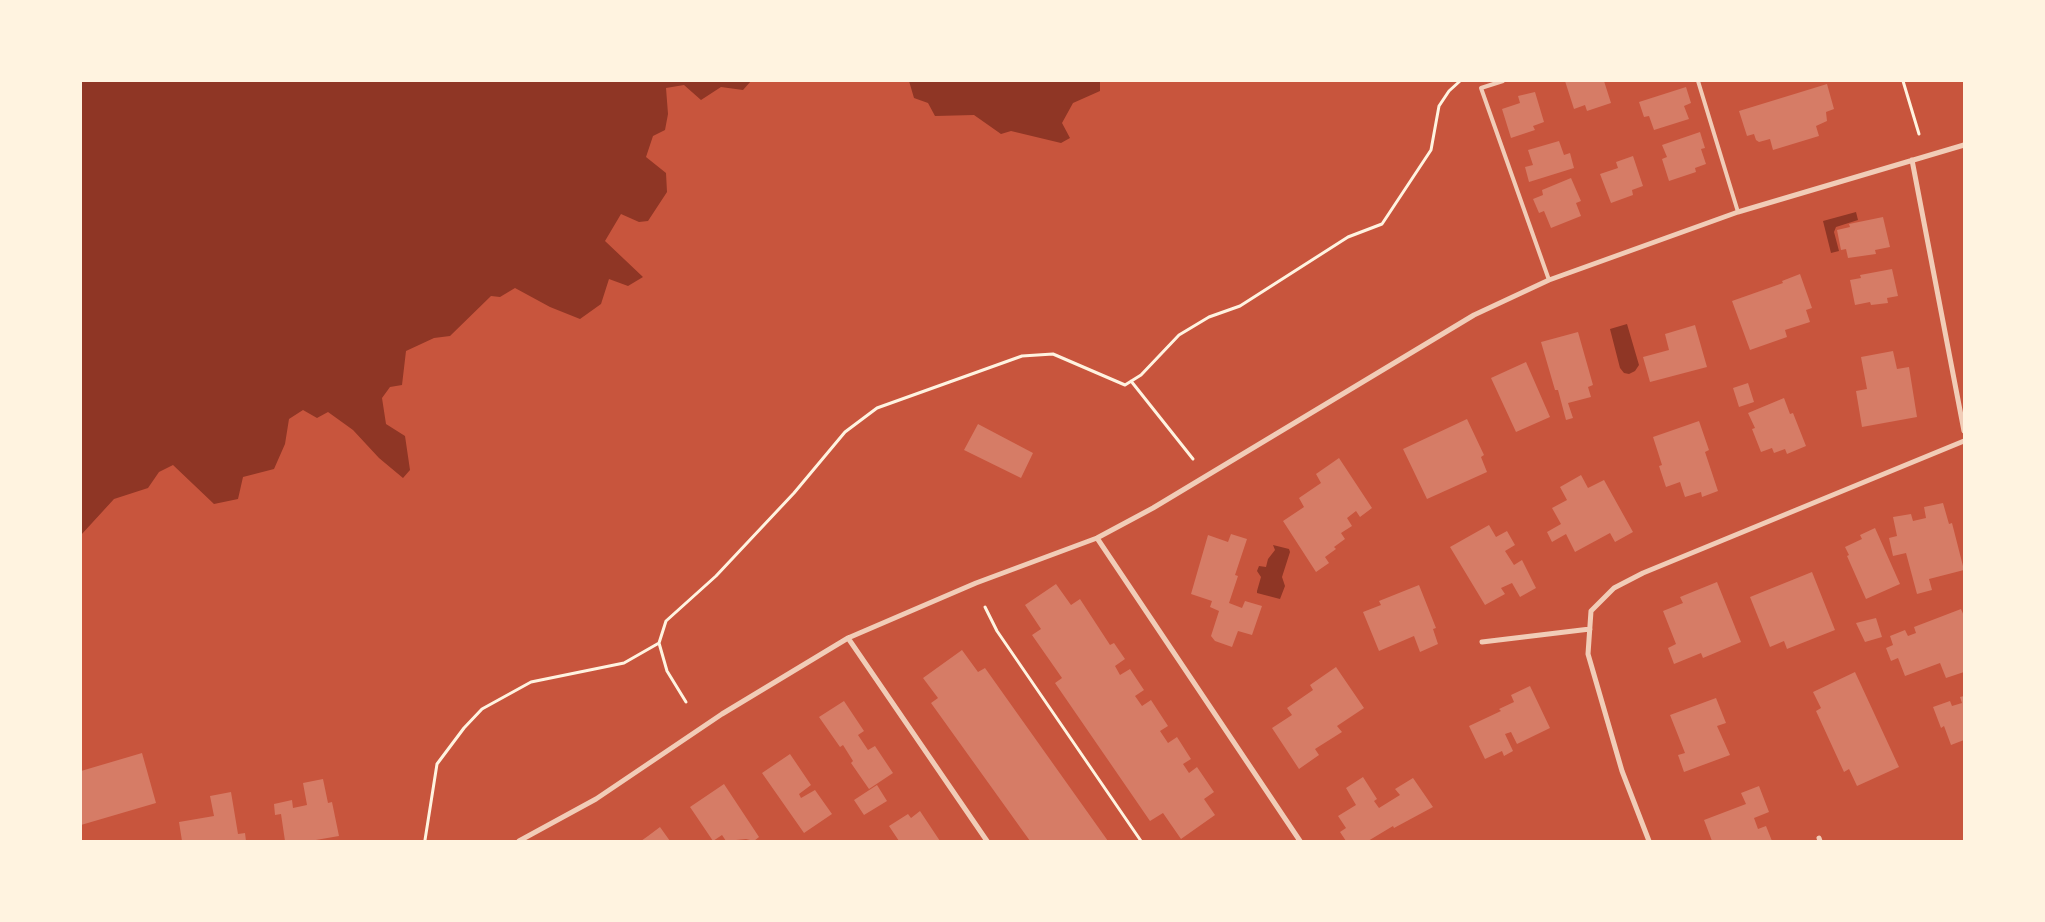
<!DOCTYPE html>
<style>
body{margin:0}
#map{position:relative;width:2045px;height:922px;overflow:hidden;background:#c8553d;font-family:"Asap Condensed",sans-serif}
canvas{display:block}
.frame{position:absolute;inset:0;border:82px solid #fff3e0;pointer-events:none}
</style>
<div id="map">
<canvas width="2045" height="922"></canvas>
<div class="frame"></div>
</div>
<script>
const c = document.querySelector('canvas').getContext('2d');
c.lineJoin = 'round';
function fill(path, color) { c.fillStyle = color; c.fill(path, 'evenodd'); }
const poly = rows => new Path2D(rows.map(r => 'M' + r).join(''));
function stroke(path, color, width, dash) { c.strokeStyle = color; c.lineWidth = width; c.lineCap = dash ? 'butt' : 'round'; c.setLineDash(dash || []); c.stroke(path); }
fill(poly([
 [81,81,751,81,743,90,721,87,701,100,684,85,666,88,668,114,665,130,653,136,646,157,666,173,667,192,648,221,639,222,621,214,605,241,643,277,628,286,609,279,601,304,580,319,550,307,515,288,500,297,491,296,450,336,434,338,406,351,402,385,390,387,382,398,386,424,405,436,410,470,403,478,379,458,353,430,328,412,317,418,303,410,289,419,285,444,274,469,243,477,238,499,214,504,173,465,159,472,148,488,114,499,81,535],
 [909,81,1100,81,1100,91,1073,103,1062,123,1070,138,1061,143,1011,131,1001,134,974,115,935,116,928,103,914,98],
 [1856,212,1858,220,1836,227,1834,232,1839,251,1831,253,1823,221],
 [1627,324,1639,365,1635,371,1629,374,1624,373,1620,368,1610,329],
 [1273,545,1289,549,1290,552,1282,577,1285,586,1280,599,1257,593,1257,591,1261,577,1257,571,1259,566,1266,567,1268,559,1275,550]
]), '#8f3625');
fill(poly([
 [1565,81,1604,81,1611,103,1587,111,1585,105,1574,109],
 [1827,84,1834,109,1826,112,1827,121,1816,126,1819,136,1773,150,1770,139,1759,142,1756,140,1754,134,1747,136,1739,111],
 [1686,87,1691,103,1684,106,1689,119,1654,130,1649,116,1644,117,1639,102],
 [1535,92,1544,122,1533,126,1535,130,1511,138,1502,109,1520,103,1518,96],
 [1700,132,1705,148,1701,149,1706,164,1695,168,1696,172,1669,181,1662,159,1667,157,1662,145],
 [1559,141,1564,155,1570,153,1574,168,1529,182,1525,167,1533,165,1528,150],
 [1633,156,1643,186,1632,190,1633,195,1611,203,1600,174,1618,168,1616,162],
 [1571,178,1581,201,1576,203,1581,216,1551,228,1544,211,1539,213,1533,199,1543,195,1542,190],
 [1883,217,1890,247,1875,250,1876,254,1848,258,1846,249,1841,250,1837,230,1850,227,1849,224],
 [1892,269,1898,296,1887,298,1888,303,1871,305,1870,302,1855,305,1850,280,1861,278,1860,275],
 [1800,274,1812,308,1806,310,1810,322,1785,330,1787,337,1750,350,1732,301,1783,283,1782,281],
 [1695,325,1707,367,1650,382,1643,357,1669,350,1665,334],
 [1578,332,1593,385,1588,387,1591,397,1568,403,1573,418,1566,420,1558,390,1555,390,1541,342],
 [1893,351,1897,369,1909,367,1917,417,1862,427,1856,391,1867,389,1861,357],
 [1526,362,1550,417,1516,432,1491,378],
 [1748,383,1754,402,1739,407,1733,388],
 [1784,398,1790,414,1793,413,1806,446,1787,454,1785,449,1774,453,1772,448,1761,452,1752,429,1755,428,1748,413],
 [1467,419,1484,455,1481,457,1487,472,1427,499,1403,449],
 [1699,421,1709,450,1705,452,1718,491,1702,497,1701,492,1685,497,1680,482,1666,487,1659,466,1662,465,1653,437],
 [978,424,1033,453,1021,478,964,450],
 [1339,458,1372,508,1360,517,1356,511,1347,518,1352,526,1341,533,1345,539,1334,547,1336,549,1325,557,1329,563,1316,572,1283,521,1304,507,1299,498,1321,483,1316,474],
 [1581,475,1588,488,1604,480,1633,532,1615,542,1610,533,1575,552,1566,534,1552,542,1547,532,1561,524,1552,508,1567,500,1560,487],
 [1943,503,1949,524,1952,523,1964,570,1929,579,1932,590,1917,594,1906,553,1893,556,1889,538,1897,536,1893,517,1911,514,1913,521,1926,518,1924,507],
 [1489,525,1496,537,1507,531,1515,545,1505,551,1514,565,1522,560,1536,588,1520,597,1512,583,1501,588,1505,594,1485,605,1450,547],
 [1875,528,1900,584,1866,599,1847,556,1849,555,1845,547,1862,539,1860,535],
 [1231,534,1247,539,1235,575,1238,576,1229,603,1242,608,1245,601,1262,606,1252,635,1238,631,1232,647,1215,641,1211,636,1219,611,1210,607,1212,601,1191,594,1208,535,1228,542],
 [1812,572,1835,630,1787,649,1784,641,1770,647,1750,597],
 [1717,582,1741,642,1703,658,1701,653,1674,664,1668,648,1676,644,1663,611,1683,603,1680,597],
 [1056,584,1071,605,1080,599,1110,645,1114,643,1125,659,1115,666,1120,675,1130,669,1144,690,1135,696,1142,706,1151,700,1168,726,1160,731,1168,743,1177,737,1191,759,1183,764,1189,773,1197,767,1214,792,1204,799,1215,815,1181,839,1163,813,1150,821,1055,683,1062,678,1032,635,1041,629,1025,605],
 [1419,585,1436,628,1433,629,1438,644,1420,652,1414,636,1379,651,1363,612,1381,605,1379,601],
 [1961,609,1964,616,1964,672,1946,678,1940,663,1905,676,1898,658,1891,661,1886,648,1893,645,1890,636,1905,630,1908,636,1916,633,1914,627],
 [1876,618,1882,637,1865,642,1856,623],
 [962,650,978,672,985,668,1108,841,1030,841,931,703,938,698,923,678],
 [1336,667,1364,708,1337,726,1342,732,1315,749,1319,755,1299,769,1272,728,1292,715,1287,708,1313,690,1310,685],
 [1855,672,1899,767,1857,786,1849,769,1844,772,1816,711,1821,708,1813,692],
 [1530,686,1550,728,1517,744,1511,732,1505,734,1513,751,1504,756,1502,751,1485,759,1469,726,1501,711,1499,709,1514,702,1511,695],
 [1964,696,1964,740,1951,745,1944,726,1941,728,1933,707,1950,701,1952,706,1962,703,1960,697],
 [1716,698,1726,723,1717,726,1730,755,1684,772,1678,755,1685,753,1670,715],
 [844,701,864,731,858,735,868,750,875,746,893,773,869,789,851,763,853,761,843,745,840,747,819,717],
 [142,753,156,803,81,825,81,771],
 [790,754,811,785,799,794,801,798,815,790,832,814,804,833,762,773],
 [1363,777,1377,799,1374,801,1379,808,1400,795,1395,789,1413,778,1433,807,1394,828,1393,826,1368,841,1346,841,1340,832,1346,828,1338,816,1356,805,1346,788],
 [323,779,328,803,332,802,339,836,310,841,285,841,281,814,275,815,274,804,292,800,293,808,307,805,303,783],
 [724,784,759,837,754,841,746,839,726,841,722,835,713,841,690,807],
 [877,785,887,801,864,815,854,800],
 [1759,786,1769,812,1754,818,1758,829,1766,826,1772,841,1712,841,1704,820,1746,804,1741,793],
 [231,792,238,834,245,833,246,841,182,841,179,822,214,816,210,796],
 [920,811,940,841,899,841,889,826,908,814,911,818],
 [660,827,670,841,641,841,648,836]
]), '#d67c66');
stroke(poly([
 [1903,81,1919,134],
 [1131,381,1193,459],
 [985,607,997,631,1141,841],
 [686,702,667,671,659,643,666,621,716,576,794,493,845,432,877,408,1022,356,1053,354,1125,385,1141,375,1179,335,1209,317,1240,306,1348,237,1382,224,1431,150,1439,106,1449,91,1460,81],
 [425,840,437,764,464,728,482,709,531,682,624,663,659,643]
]), '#fff3e0', 3);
stroke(poly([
 [1503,81,1481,88,1549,280],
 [1698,81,1738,212]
]), '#f1ccb7', 4);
stroke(poly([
 [1912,160,1964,431],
 [1097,538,1300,841],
 [848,638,987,841],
 [1482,642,1590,629],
 [1819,838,1820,841],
 [519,841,596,799,722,714,848,638,976,583,1097,538,1153,508,1474,315,1549,280,1738,212,1964,145],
 [1649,841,1622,771,1588,654,1591,611,1614,588,1643,573,1964,441]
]), '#f1ccb7', 5);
</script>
